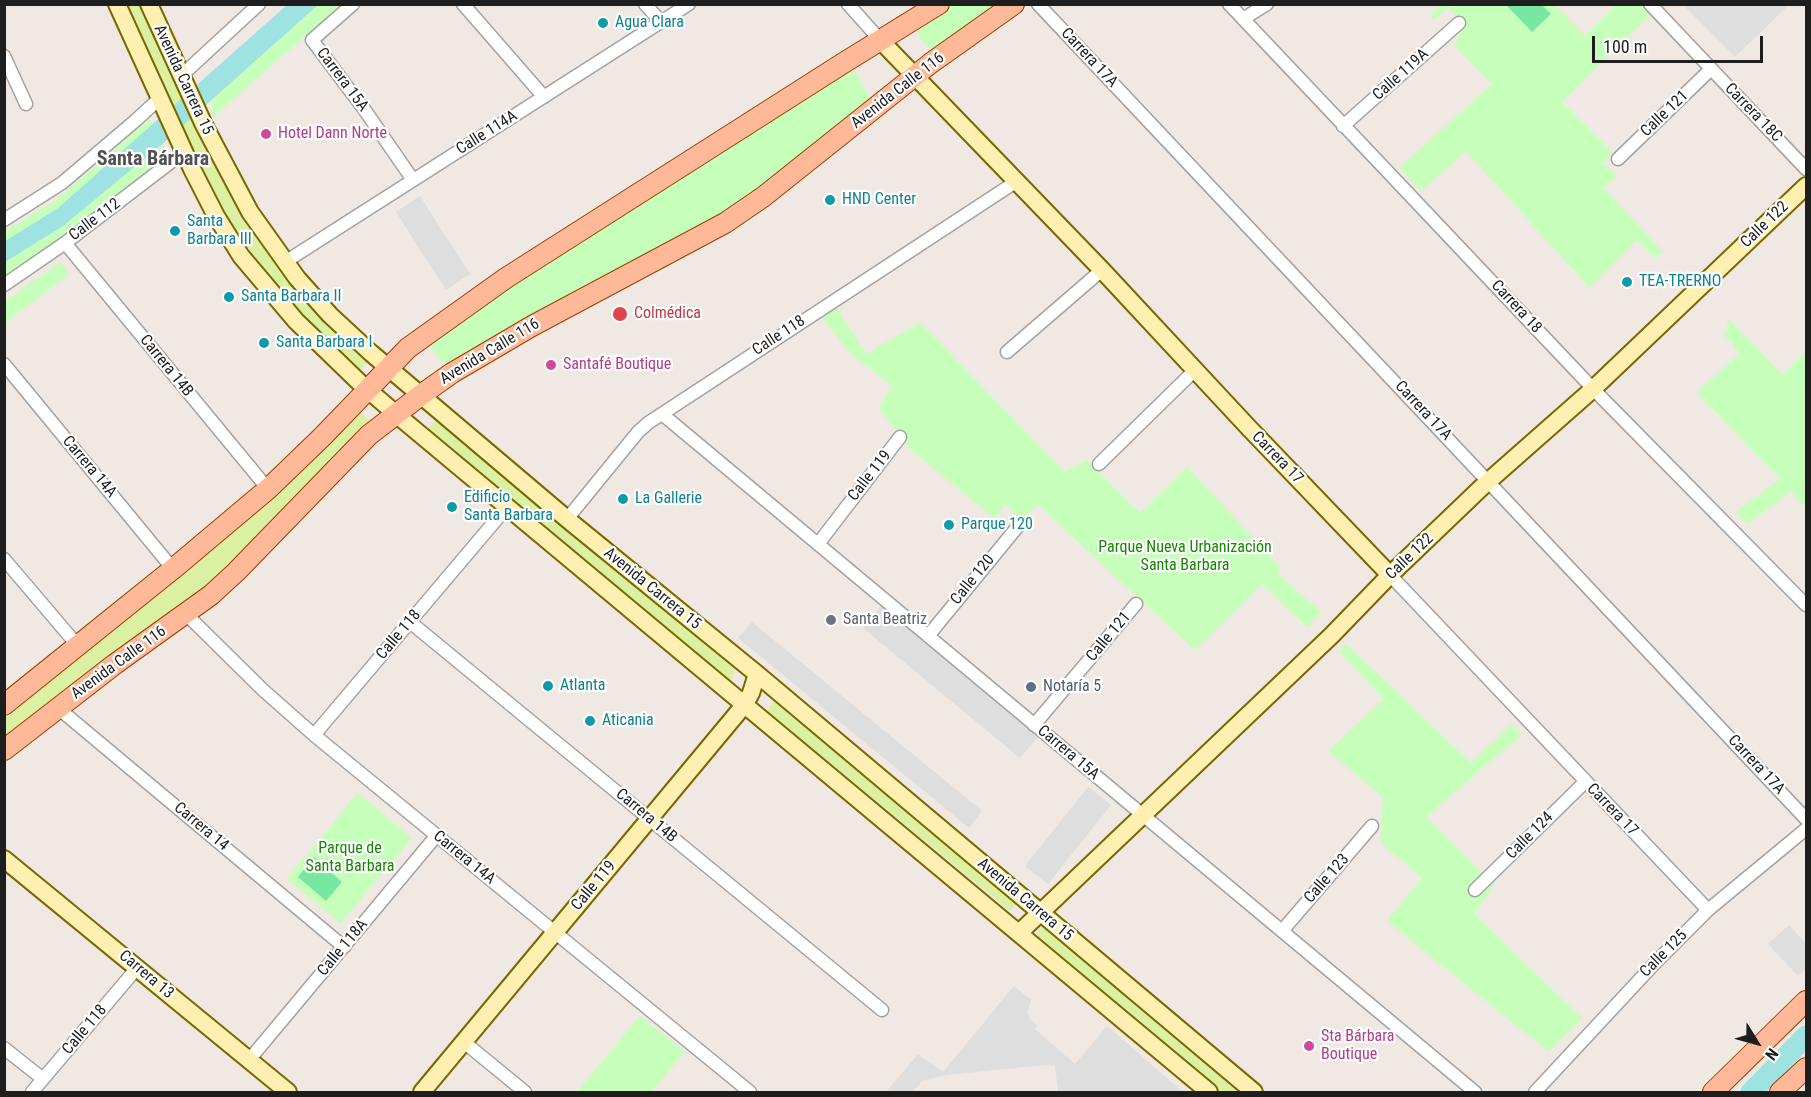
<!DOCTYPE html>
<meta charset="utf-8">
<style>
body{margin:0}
#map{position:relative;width:1811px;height:1097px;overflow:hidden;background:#f0e8e2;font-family:"Roboto Condensed",sans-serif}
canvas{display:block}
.frame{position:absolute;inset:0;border:6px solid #1e1e1e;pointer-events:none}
.north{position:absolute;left:1727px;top:1013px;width:60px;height:60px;-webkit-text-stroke:4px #fff;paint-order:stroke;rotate:127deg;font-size:16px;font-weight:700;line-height:24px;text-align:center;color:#1e1e1e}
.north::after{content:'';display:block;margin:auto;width:21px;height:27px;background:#1e1e1e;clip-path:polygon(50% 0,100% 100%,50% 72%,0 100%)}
.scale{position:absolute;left:1592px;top:36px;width:171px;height:27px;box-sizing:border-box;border:3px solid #1e1e1e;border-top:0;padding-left:8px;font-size:18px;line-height:21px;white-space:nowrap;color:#1e1e1e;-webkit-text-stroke:4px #fff;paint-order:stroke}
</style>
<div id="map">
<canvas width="1811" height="1097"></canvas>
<div class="frame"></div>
<div class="north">N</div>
<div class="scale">100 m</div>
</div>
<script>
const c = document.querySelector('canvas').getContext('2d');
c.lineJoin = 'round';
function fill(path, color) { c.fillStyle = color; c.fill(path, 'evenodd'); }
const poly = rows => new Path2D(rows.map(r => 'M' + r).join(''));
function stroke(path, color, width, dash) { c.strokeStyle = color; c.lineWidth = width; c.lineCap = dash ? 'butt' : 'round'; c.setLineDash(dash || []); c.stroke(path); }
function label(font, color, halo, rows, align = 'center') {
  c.font = font + ' "Roboto Condensed",sans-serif'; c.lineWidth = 4.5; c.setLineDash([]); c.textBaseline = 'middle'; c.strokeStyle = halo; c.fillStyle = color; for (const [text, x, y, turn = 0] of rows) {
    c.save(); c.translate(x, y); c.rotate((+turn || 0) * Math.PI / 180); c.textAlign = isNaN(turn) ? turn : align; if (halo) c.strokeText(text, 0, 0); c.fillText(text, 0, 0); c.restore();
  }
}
fill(poly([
 [124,5,140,5,183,98,172,108],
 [191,117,222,181,243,215,370,360,358,372,315,330,228,223,180,128],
 [357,409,372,423,210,587,5,742,5,719,34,690],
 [438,418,736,664,731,682,659,623,514,499,427,429],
 [776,697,1017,903,1010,911,767,711],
 [1040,928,1048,929,1243,1092,1221,1092,1038,939,1037,933]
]), '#dbf0a3');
fill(poly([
 [318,5,340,5,213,117,210,100],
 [950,5,1004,5,933,55,913,27],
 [1441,5,1555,5,1585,36,1616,5,1640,5,1650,15,1562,102,1612,152,1603,163,1617,176,1603,188,1662,251,1655,258,1637,240,1586,291,1588,286,1466,151,1421,191,1399,168,1492,84,1454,45,1460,35,1459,23,1450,7,1434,19,1430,14],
 [852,67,872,101,754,196,448,368,426,342,478,303],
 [150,119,154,125,58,208,5,241,5,231,56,200],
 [160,146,165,158,70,235,5,277,5,262,63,226],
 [61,262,69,274,5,323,5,301],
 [836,307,866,354,920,323,1065,472,1087,460,1140,513,1187,467,1281,568,1278,574,1321,612,1307,627,1262,584,1195,650,1038,505,1021,520,1005,505,994,518,911,450,879,408,892,386,852,355,821,316],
 [1729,319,1782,375,1803,354,1806,358,1806,508,1791,491,1747,524,1736,512,1780,479,1697,393,1740,353,1723,334,1730,327,1726,322],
 [1346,644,1471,763,1512,724,1521,735,1426,817,1494,885,1474,914,1582,1018,1549,1052,1387,921,1422,878,1381,843,1383,797,1328,751,1384,699,1339,652],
 [358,793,412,838,341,923,287,879],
 [640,1016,685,1052,651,1092,577,1092]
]), '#c6ffba');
fill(poly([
 [1506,5,1542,5,1551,14,1532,32],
 [314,857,342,882,326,901,298,877]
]), '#78e7a1');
fill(poly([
 [1683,5,1789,5,1735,57],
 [420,196,470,274,446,290,396,212],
 [881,606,1039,736,1020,758,863,628],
 [752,622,982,811,969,828,738,638],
 [1088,787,1111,805,1048,884,1025,866],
 [1789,925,1806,944,1806,968,1798,976,1768,944],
 [1014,986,1031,1000,1027,1013,1030,1019,1038,1026,1035,1029,1075,1064,1107,1026,1183,1092,1058,1092,1055,1066,1046,1065,946,1075,922,1081,913,1092,886,1092,918,1054,943,1072]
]), '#dedede');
fill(poly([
 [287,5,318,5,160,146,63,226,5,262,5,241,58,208]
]), '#9ee2e1');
stroke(poly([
 [1751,1092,1806,1036]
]), '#9ee2e1', 21);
const street = poly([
 [353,4,312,40,364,109,413,180],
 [463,4,544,97],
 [645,4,661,22],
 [848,4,881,41],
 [1038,4,1806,819],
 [1229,4,1598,394,1806,605],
 [1650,4,1806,169],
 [1243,19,1267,4],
 [4,56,26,104],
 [181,76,259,4],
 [1343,126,1459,23],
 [1618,159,1711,69],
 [4,220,62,183,135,121,160,98],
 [65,243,268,489],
 [285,262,689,4],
 [4,285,65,243,184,152],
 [1007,352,1102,270],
 [4,364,173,569],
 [662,414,1475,1092],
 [1099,464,1195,370],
 [567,519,638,432,648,423,1017,181],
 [818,544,900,437],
 [4,559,78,646],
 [1390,575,1708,910],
 [186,614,263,690,314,735,750,1092],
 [410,622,882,1010],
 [928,636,1019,525],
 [58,708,344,947],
 [1034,725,1136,604],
 [314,735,507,507],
 [1475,890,1585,782],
 [1282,931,1372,826],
 [464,1042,525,1092],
 [4,1048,43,1079],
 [249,1060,437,835],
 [32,1092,137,968],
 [1535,1092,1655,963,1708,910,1806,829]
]);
const secondary = poly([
 [117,4,192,169,216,216,241,256,296,321,360,383,403,420,1209,1092],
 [149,4,204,125,250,212,297,278,330,315,371,353,567,519,757,674,1254,1092],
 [881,41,1102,270,1249,428,1390,575],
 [4,859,288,1092],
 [1019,933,1332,635,1390,575,1483,486,1593,389,1806,186],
 [422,1092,745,704,751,693,757,674]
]);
const primary = poly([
 [4,705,173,569,268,489,322,437,408,348,506,278,845,62,939,4],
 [4,750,115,664,211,595,236,572,369,435,421,395,452,373,532,326,725,223,763,197,931,63,1014,4],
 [1713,1092,1806,1001],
 [1780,1092,1806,1068]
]);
stroke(street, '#a2a2a2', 15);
stroke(secondary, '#796800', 20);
stroke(primary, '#974000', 22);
stroke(street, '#fff', 12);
stroke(secondary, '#fff0b1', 16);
stroke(primary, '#ffb998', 20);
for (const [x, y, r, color] of [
 [603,23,6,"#0f9aa8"],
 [266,134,6,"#d1479c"],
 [830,200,6,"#0f9aa8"],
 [175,231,6,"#0f9aa8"],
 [1627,282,6,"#0f9aa8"],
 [229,297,6,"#0f9aa8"],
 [620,314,8,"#e0444e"],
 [264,343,6,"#0f9aa8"],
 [551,365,6,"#d1479c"],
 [623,499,6,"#0f9aa8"],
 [452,507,6,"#0f9aa8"],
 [949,525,6,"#0f9aa8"],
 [831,620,6,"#6b7280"],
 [548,686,6,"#0f9aa8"],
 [1031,687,6,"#5c6f8a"],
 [590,721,6,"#0f9aa8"],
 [1309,1046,6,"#d1479c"]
]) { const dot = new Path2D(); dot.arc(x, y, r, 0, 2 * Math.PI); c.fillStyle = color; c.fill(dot); stroke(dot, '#fff', 2); }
label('16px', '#0d838f', '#fff', [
 ["Agua Clara",615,23],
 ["HND Center",842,200],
 ["Santa",187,222],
 ["Barbara III",187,240],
 ["TEA-TRERNO",1639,282],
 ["Santa Barbara II",241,297],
 ["Santa Barbara I",276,343],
 ["Edificio",464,498],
 ["Santa Barbara",464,516],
 ["La Gallerie",635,499],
 ["Parque 120",961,525],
 ["Atlanta",560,686],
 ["Aticania",602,721]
], 'left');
label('16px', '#1e1e1e', '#fff', [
 ["Carrera 17A",1089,58,47],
 ["Calle 119A",1401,75,-42],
 ["Avenida Carrera 15",183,80,65],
 ["Carrera 15A",342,80,53],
 ["Avenida Calle 116",898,91,-38],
 ["Carrera 18C",1753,113,46],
 ["Calle 121",1665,114,-44],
 ["Calle 114A",487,133,-32],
 ["Calle 112",95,220,-37],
 ["Calle 122",1765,225,-44],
 ["Carrera 18",1516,307,47],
 ["Calle 118",779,336,-33],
 ["Avenida Calle 116",490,352,-31],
 ["Carrera 14B",166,366,51],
 ["Carrera 17A",1423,411,47],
 ["Carrera 17",1277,458,46],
 ["Carrera 14A",89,467,50],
 ["Calle 119",870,476,-52],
 ["Calle 122",1410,557,-44],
 ["Calle 120",973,580,-51],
 ["Avenida Carrera 15",652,589,39],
 ["Calle 118",399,635,-50],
 ["Calle 121",1109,637,-50],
 ["Avenida Calle 116",119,663,-36],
 ["Carrera 15A",1068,753,40],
 ["Carrera 17A",1756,765,47],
 ["Carrera 17",1612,810,46],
 ["Carrera 14B",646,816,40],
 ["Carrera 14",201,827,40],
 ["Calle 124",1530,836,-45],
 ["Carrera 14A",464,858,39],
 ["Calle 123",1327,879,-49],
 ["Calle 119",594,886,-50],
 ["Avenida Carrera 15",1025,900,40],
 ["Calle 118A",343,948,-50],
 ["Calle 125",1664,954,-45],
 ["Carrera 13",146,975,40],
 ["Calle 118",85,1030,-50]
]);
label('16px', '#b23c85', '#fff', [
 ["Hotel Dann Norte",278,134],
 ["Santafé Boutique",563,365],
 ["Sta Bárbara",1321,1037],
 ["Boutique",1321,1055]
], 'left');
label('16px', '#be3a42', '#fff', [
 ["Colmédica",634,314]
], 'left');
label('16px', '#168700', '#fff', [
 ["Parque Nueva Urbanización",1185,548],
 ["Santa Barbara",1185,566],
 ["Parque de",350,849],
 ["Santa Barbara",350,867]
]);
label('16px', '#5b616d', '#fff', [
 ["Santa Beatriz",843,620]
], 'left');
label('16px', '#4e5e75', '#fff', [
 ["Notaría 5",1043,687]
], 'left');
label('bold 20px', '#515151', '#fff', [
 ["Santa Bárbara",153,160]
]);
</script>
